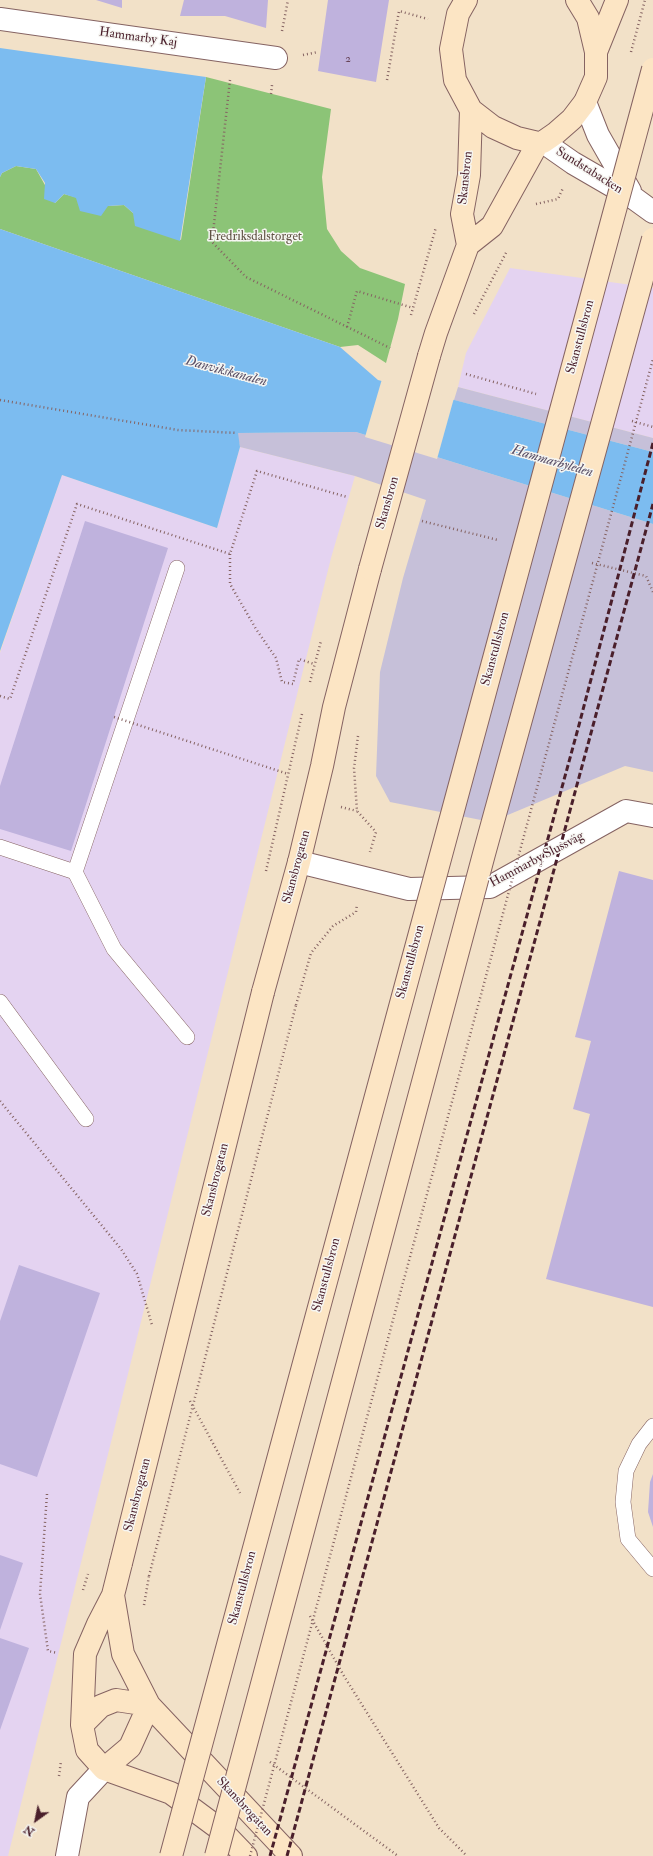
<!DOCTYPE html>
<meta charset="utf-8">
<style>
body{margin:0}
#map{position:relative;width:653px;height:1856px;overflow:hidden;background:#f2e1c8;font-family:"IM FELL Double Pica",serif}
canvas{display:block}
.north{position:absolute;left:16px;top:1800px;width:40px;height:40px;-webkit-text-stroke:3px #f6f6f2;paint-order:stroke;rotate:213deg;font-size:11px;font-weight:700;line-height:16px;text-align:center;color:#4a1f2b}
.north::after{content:'';display:block;margin:auto;width:14px;height:18px;background:#4a1f2b;clip-path:polygon(50% 0,100% 100%,50% 72%,0 100%)}
</style>
<div id="map">
<canvas width="653" height="1856"></canvas>
<div class="north">N</div>
</div>
<script>
const c = document.querySelector('canvas').getContext('2d');
c.lineJoin = 'round';
function fill(path, color) { c.fillStyle = color; c.fill(path, 'evenodd'); }
const poly = rows => new Path2D(rows.map(r => 'M' + r).join(''));
function stroke(path, color, width, dash) { c.strokeStyle = color; c.lineWidth = width; c.lineCap = dash ? 'butt' : 'round'; c.setLineDash(dash || []); c.stroke(path); }
function label(font, color, halo, rows, align = 'center') {
  c.font = font + ' "IM FELL Double Pica",serif'; c.lineWidth = 3; c.setLineDash([]); c.textBaseline = 'middle'; c.strokeStyle = halo; c.fillStyle = color; for (const [text, x, y, turn = 0] of rows) {
    c.save(); c.translate(x, y); c.rotate((+turn || 0) * Math.PI / 180); c.textAlign = isNaN(turn) ? turn : align; if (halo) c.strokeText(text, 0, 0); c.fillText(text, 0, 0); c.restore();
  }
}
fill(poly([
 [510,268,653,288,653,438,458,387,466,353],
 [240,447,355,476,331,558,8,1856,0,1856,0,653,62,475,217,528]
]), '#e4d3f1');
fill(poly([
 [458,387,653,438,653,452,454,400],
 [356,432,653,524,653,772,625,766,491,822,390,802,376,776,380,672,403,578,426,500,355,476,240,447,237,433]
]), '#c6c0d9');
fill(poly([
 [206,77,331,109,322,177,327,229,341,251,360,268,405,284,398,319,386,363,358,345,340,347,0,229,0,177,2,173,16,166,36,169,55,203,64,194,108,206,124,205,133,213,181,240]
]), '#8cc477');
fill(poly([
 [0,48,206,77,180,241,135,226,133,213,124,205,108,206,101,216,80,211,76,198,64,194,55,203,44,199,45,183,36,169,16,166,2,173,0,177],
 [0,229,340,347,378,380,653,452,653,524,356,432,238,433,240,447,217,528,62,475,0,651]
]), '#7cbcf0');
fill(poly([
 [382,379,454,398,437,459,365,437]
]), '#f2e1c8');
fill(poly([
 [96,0,122,0,122,8],
 [184,0,268,0,266,28,225,16,180,16],
 [328,0,389,0,376,82,318,71],
 [85,521,168,548,71,851,0,829,0,786],
 [619,871,653,880,653,1307,546,1279,590,1114,573,1109,591,1041,575,1037],
 [19,1265,100,1293,37,1477,0,1464,0,1321],
 [653,1474,653,1527,648,1512,650,1482],
 [0,1555,23,1563,0,1630],
 [0,1638,29,1648,0,1730]
]), '#bfb2dd');
const lane = poly([
 [0,847,75,872,177,568],
 [75,872,114,949,187,1037],
 [0,1002,86,1119],
 [653,1426,639,1444,626,1471,623,1502,628,1539,653,1569]
]);
const street = poly([
 [0,19,276,58],
 [585,102,598,135,630,191],
 [543,142,573,163,635,199,653,212],
 [299,862,409,889,490,887,626,811,653,816],
 [67,1856,78,1797,104,1769]
]);
const secondary = poly([
 [466,0,458,14,451,49,455,80,471,110,493,127,517,138,538,143,543,142,556,133,572,119,585,102,596,77,596,52,588,18,577,0],
 [596,52,617,0],
 [468,245,492,226,538,143],
 [429,356,436,333,468,245,462,214,469,175,471,110],
 [263,992,299,862,322,766,334,707,370,569],
 [121,1563,113,1595,98,1624,85,1654,82,1725,87,1750,104,1769,171,1793,221,1830,246,1856],
 [113,1595,123,1654,149,1705,291,1856],
 [82,1725,101,1706,116,1700,149,1705],
 [104,1769,130,1747,149,1705]
]);
stroke(lane, '#856362', 16);
stroke(street, '#856362', 24);
stroke(secondary, '#856362', 24);
stroke(poly([
 [282,31,288,0],
 [303,55,318,52],
 [230,80,212,242,246,277,390,348],
 [387,80,399,11,428,19],
 [271,94,272,85],
 [536,204,558,199,563,188],
 [474,314,507,251],
 [411,315,436,227],
 [347,327,357,291,413,308],
 [466,374,536,394],
 [0,400,178,430,237,433],
 [632,421,653,427],
 [422,521,498,540],
 [230,554,230,584,256,629,276,658,282,682,293,684,299,659,314,664],
 [592,563,646,576,653,592],
 [310,682,321,641],
 [0,696,10,699,77,504,230,554,257,471,347,497],
 [358,736,354,768,357,811,376,832,370,852],
 [341,807,357,811],
 [266,871,302,714],
 [296,1005,311,953,333,926,356,912,357,904],
 [0,1101,121,1249,137,1274,152,1325],
 [190,1401,240,1493],
 [47,1494,40,1594,48,1651,58,1653],
 [83,1590,88,1574],
 [144,1605,149,1576],
 [310,1616,344,1676,439,1828,467,1856],
 [270,1762,398,1856],
 [59,1776,61,1761]
]), '#856362', 2.5, [1, 3]);
stroke(lane, '#fff', 15);
stroke(street, '#fff', 22);
stroke(secondary, '#fce5c4', 22);
stroke(poly([
 [270,1856,579,725,653,443],
 [287,1856,653,504]
]), '#4a1f2b', 3, [6, 3]);
const secondaryBridge = poly([
 [370,569,429,356],
 [121,1563,263,992],
 [171,1856,653,69],
 [216,1856,484,854,653,239]
]);
stroke(secondaryBridge, '#856362', 24, []);
stroke(poly([
 [631,52,645,0],
 [114,717,288,774],
 [149,1576,296,1005],
 [250,1856,397,1305,653,359]
]), '#856362', 2.5, [1, 3]);
stroke(secondaryBridge, '#fce5c4', 22);
label('11px', '#674458', null, [
 ["2",348,60]
]);
label('13px', '#4a1f2b', '#f6f6f2', [
 ["Hammarby Kaj",138,38,8],
 ["Sundstabacken",589,171,32],
 ["Skansbron",466,178,-84],
 ["Skanstullsbron",581,337,-75],
 ["Skansbron",388,503,-74],
 ["Skanstullsbron",496,649,-75],
 ["Hammarby Slussväg",537,860,-28],
 ["Skansbrogatan",297,867,-75],
 ["Skanstullsbron",411,962,-75],
 ["Skansbrogatan",216,1180,-76],
 ["Skanstullsbron",327,1275,-75],
 ["Skansbrogatan",138,1495,-76],
 ["Skanstullsbron",243,1588,-75],
 ["Skansbrogatan",244,1807,47]
]);
label('13px', '#5e5142', '#f6f6f2', [
 ["Fredriksdalstorget",255,237]
]);
label('italic 14px', '#594e66', '#f6f6f2', [
 ["Danvikskanalen",226,372,15],
 ["Hammarbyleden",552,462,16]
]);
</script>
